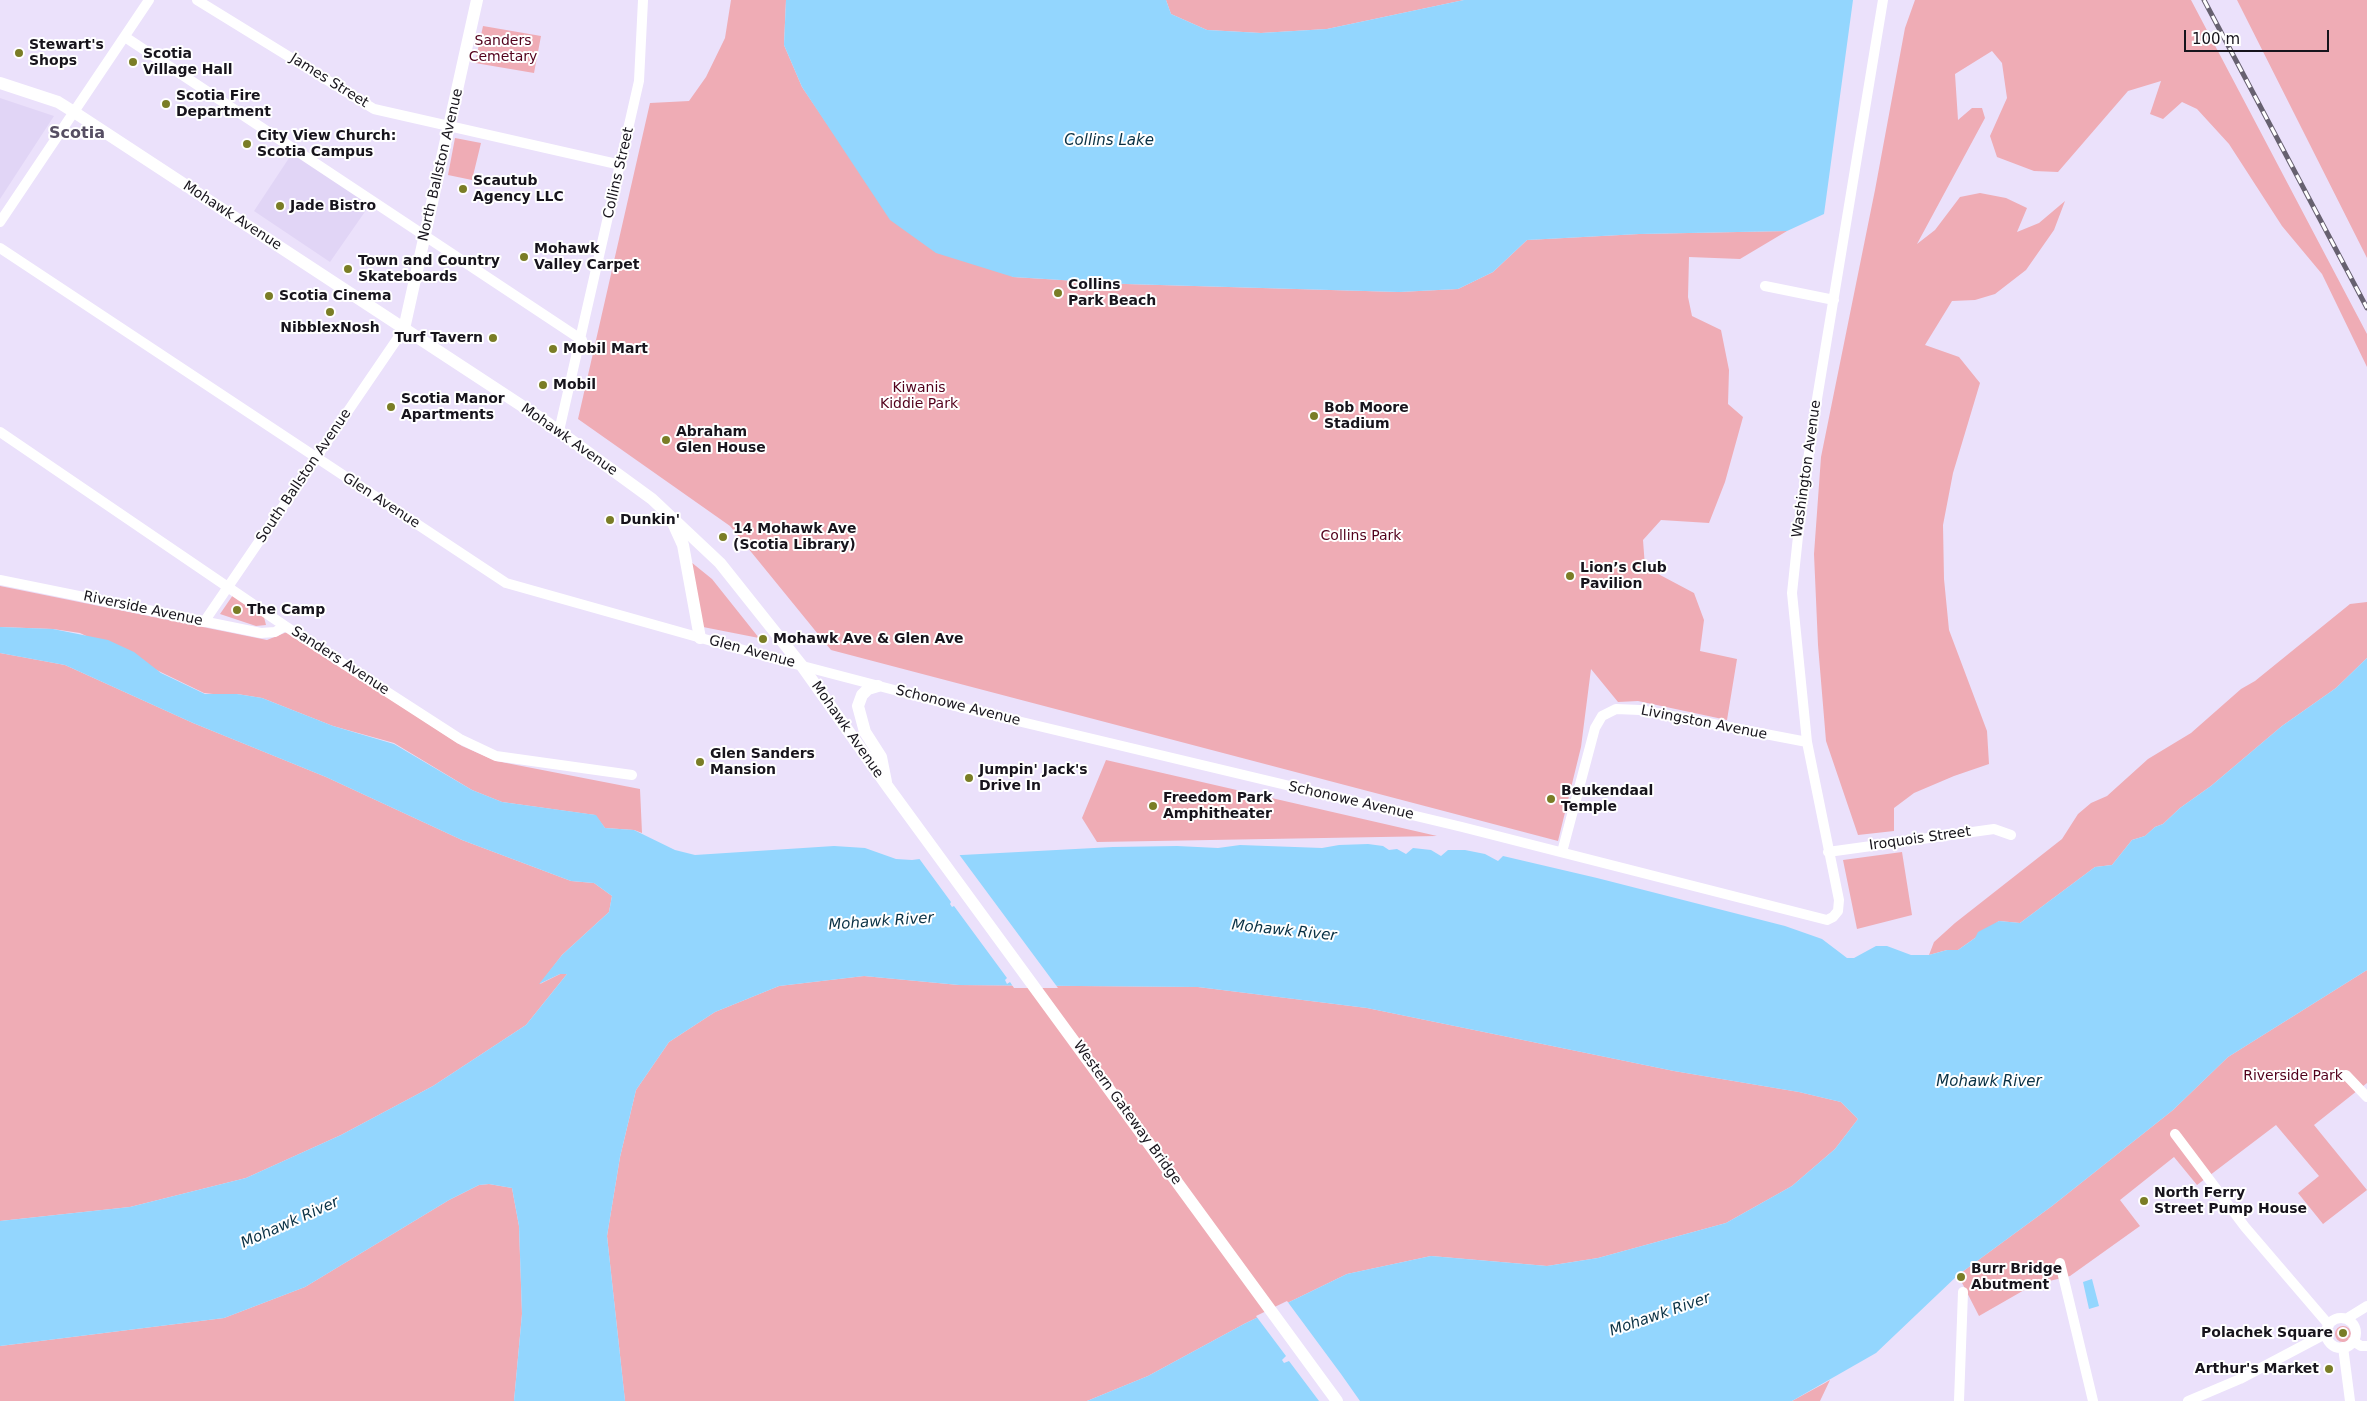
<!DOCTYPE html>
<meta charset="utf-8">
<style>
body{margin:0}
#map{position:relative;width:2367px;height:1401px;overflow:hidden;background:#ebe1fb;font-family:"DejaVu Sans",sans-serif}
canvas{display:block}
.scale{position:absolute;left:2184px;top:30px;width:145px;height:22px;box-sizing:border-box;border:2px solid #17141c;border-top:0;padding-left:6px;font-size:15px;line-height:18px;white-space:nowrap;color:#17141c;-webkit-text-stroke:4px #fff;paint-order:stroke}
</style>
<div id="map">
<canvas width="2367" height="1401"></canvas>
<div class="scale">100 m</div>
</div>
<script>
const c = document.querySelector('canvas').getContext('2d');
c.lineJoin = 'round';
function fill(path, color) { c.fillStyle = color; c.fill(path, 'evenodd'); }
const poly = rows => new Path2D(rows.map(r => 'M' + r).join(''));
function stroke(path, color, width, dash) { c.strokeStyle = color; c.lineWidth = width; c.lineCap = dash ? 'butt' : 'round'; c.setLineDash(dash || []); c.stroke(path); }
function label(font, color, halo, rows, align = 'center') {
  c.font = font + ' "DejaVu Sans",sans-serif'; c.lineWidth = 4; c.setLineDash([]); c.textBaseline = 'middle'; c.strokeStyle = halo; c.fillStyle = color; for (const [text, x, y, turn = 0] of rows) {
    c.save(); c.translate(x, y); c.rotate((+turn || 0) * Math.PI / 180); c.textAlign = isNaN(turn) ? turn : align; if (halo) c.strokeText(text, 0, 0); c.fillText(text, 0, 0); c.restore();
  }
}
fill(poly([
 [0,98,54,116,0,199],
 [293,152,371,203,330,262,254,211]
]), '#e1d5f6');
fill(poly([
 [731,0,786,0,784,45,802,87,849,156,1013,277,1126,284,1399,292,1458,289,1493,272,1527,240,1639,234,1787,231,1740,259,1689,257,1688,297,1692,316,1721,330,1729,370,1728,404,1743,417,1725,482,1709,523,1661,520,1643,540,1645,567,1694,593,1704,620,1700,651,1737,659,1727,720,1638,701,1618,702,1591,669,1581,747,1558,841,831,650,730,526,578,419,650,103,689,101,706,77,725,38],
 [1166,0,1464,0,1327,29,1261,33,1207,30,1171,14],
 [1915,0,2191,0,2367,334,2367,367,2322,274,2282,226,2229,144,2197,109,2182,102,2163,119,2150,114,2161,81,2128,91,2058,172,2034,171,1997,157,1990,136,2007,98,2002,63,1992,51,1955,74,1958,120,1972,108,1982,108,1985,118,1917,244,1935,230,1960,197,1980,193,2006,198,2027,208,2017,232,2039,223,2065,201,2054,230,2026,270,1995,294,1975,300,1952,301,1925,345,1959,357,1980,383,1953,473,1943,525,1944,579,1949,630,1987,731,1989,764,1954,776,1914,793,1894,808,1894,831,1858,835,1826,741,1818,645,1814,554,1821,457,1875,190,1905,28],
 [2237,0,2367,0,2367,258],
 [483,26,541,36,534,73,475,63],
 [455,138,481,143,472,180,448,175],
 [691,562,712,579,759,638,703,627],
 [0,586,267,640,287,632,462,746,496,761,640,789,642,833,634,830,605,828,595,815,502,802,472,790,394,743,333,726,262,698,237,694,222,695,204,693,80,633,53,629,0,627],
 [233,595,264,617,266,625,256,626,220,614],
 [2367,602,2367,658,2336,688,2282,726,2211,786,2180,808,2163,824,2155,827,2145,836,2132,840,2112,865,2095,867,2020,923,1999,921,1958,950,1947,950,1929,955,1934,942,1955,923,2062,839,2078,814,2091,803,2107,796,2148,759,2191,733,2241,689,2255,681,2350,604],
 [0,653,65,665,193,723,326,777,462,840,571,881,594,883,612,896,609,912,562,955,540,984,560,974,567,974,526,1025,433,1086,341,1135,246,1178,130,1207,0,1221],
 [1106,760,1437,836,1097,842,1082,818],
 [1902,852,1912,915,1857,929,1843,860],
 [2367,970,2367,1083,2314,1125,2367,1190,2323,1224,2298,1193,2319,1176,2276,1125,2197,1185,2174,1157,2120,1200,2140,1226,2070,1276,2033,1285,1979,1316,1958,1275,2052,1206,2173,1110,2228,1057],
 [864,976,959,985,1198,987,1367,1008,1674,1071,1799,1092,1841,1102,1858,1119,1835,1149,1792,1186,1726,1223,1598,1258,1547,1266,1431,1256,1347,1274,1244,1324,1148,1376,1087,1401,625,1401,607,1236,620,1157,636,1090,669,1042,715,1012,779,986],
 [489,1184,512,1188,519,1226,522,1314,514,1401,0,1401,0,1346,224,1318,305,1287,449,1200,479,1185],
 '2335 1334a8 8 0 1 1 16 0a8 8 0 1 1-16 0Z',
 [1830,1380,1820,1401,1792,1401,1825,1383]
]), '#efacb5');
fill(poly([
 [786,0,1166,0,1171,14,1207,30,1261,33,1327,29,1464,0,1853,0,1824,214,1787,231,1639,234,1527,240,1493,272,1458,289,1399,292,1126,284,1013,277,936,253,890,220,802,87,784,45],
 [0,627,53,629,108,640,134,652,161,673,205,694,237,694,262,698,333,726,394,744,472,790,502,802,596,815,605,828,634,830,675,850,695,855,834,846,865,848,896,859,912,860,943,856,1113,847,1177,846,1218,848,1240,845,1322,848,1339,845,1368,844,1383,846,1389,850,1397,849,1406,854,1413,848,1431,850,1441,856,1448,850,1465,850,1485,854,1498,861,1503,856,1597,878,1785,926,1822,939,1847,958,1854,958,1876,946,1887,946,1911,955,1929,955,1947,950,1958,950,1975,938,1978,932,1999,921,2020,923,2095,867,2112,865,2132,840,2145,836,2155,827,2163,824,2180,808,2211,786,2282,726,2336,688,2367,658,2367,970,2228,1057,2173,1110,2052,1206,1958,1275,1876,1353,1792,1401,1087,1401,1148,1376,1244,1324,1347,1274,1431,1256,1547,1266,1598,1258,1726,1223,1792,1186,1835,1149,1858,1119,1841,1102,1799,1092,1674,1071,1367,1008,1198,987,959,985,864,976,779,986,715,1012,669,1042,636,1090,620,1157,607,1236,625,1401,514,1401,522,1314,519,1226,512,1188,489,1184,479,1185,449,1200,305,1287,224,1318,0,1346,0,1221,130,1207,246,1178,341,1135,433,1086,526,1025,567,974,560,974,539,984,562,955,609,912,612,896,594,883,571,881,462,840,326,777,193,723,65,665,0,653],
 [2092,1279,2099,1306,2089,1309,2083,1282]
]), '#93d6fe');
fill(poly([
 [943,853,958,853,1058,988,1014,988,1010,982,1007,984,1005,980,1007,978,954,906,952,907,950,904,951,902,918,857],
 [1287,1301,1341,1374,1360,1401,1319,1401,1289,1361,1284,1363,1282,1360,1286,1356,1256,1316]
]), '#ebe1fb');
stroke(poly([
 [197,0,374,109,621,165],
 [125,37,582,340],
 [0,222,149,0],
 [0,248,506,583,772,658,963,708,1462,827,1827,920,1833,917,1838,911,1839,900,1807,742,1792,593,1801,508,1816,405,1883,0],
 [1765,286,1834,300],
 [559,431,639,81,643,0],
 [0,432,285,626,460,739,496,756,632,775],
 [0,580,261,633,275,632,285,626],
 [204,622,404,329],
 [1562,852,1595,728,1602,716,1616,709,1640,710,1807,742],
 [1828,852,1994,829,2011,835],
 [2346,1075,2367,1097],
 [2175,1134,2245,1227,2329,1325],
 [2060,1263,2093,1401],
 '2326 1333a15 15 0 1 1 30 0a15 15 0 1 1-30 0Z',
 [2346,1319,2367,1306],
 [2353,1341,2361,1346,2367,1346],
 [2343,1347,2350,1401],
 [1959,1401,1963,1292],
 [2188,1401,2240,1379,2327,1333]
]), '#fff', 10);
stroke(poly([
 [0,83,58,102,74,112,545,421,652,499,720,563,802,666,888,787,1337,1401],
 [404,329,477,0],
 [673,523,683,545,700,638],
 [878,686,868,689,862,695,858,706,865,732,881,757,886,782]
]), '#fff', 12);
const rail = poly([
 [2204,0,2367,308]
]);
stroke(rail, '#676170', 5);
stroke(rail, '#fff', 3, [9]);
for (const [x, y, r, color] of [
 [19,53,5,"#7a7d26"],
 [133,62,5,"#7a7d26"],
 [166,104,5,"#7a7d26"],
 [247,144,5,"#7a7d26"],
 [463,189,5,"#7a7d26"],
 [280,206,5,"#7a7d26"],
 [524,257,5,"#7a7d26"],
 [348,269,5,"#7a7d26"],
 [1058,293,5,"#7a7d26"],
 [269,296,5,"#7a7d26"],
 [330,312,5,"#7a7d26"],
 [493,338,5,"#7a7d26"],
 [553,349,5,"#7a7d26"],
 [543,385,5,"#7a7d26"],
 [391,407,5,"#7a7d26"],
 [1314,416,5,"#7a7d26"],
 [666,440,5,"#7a7d26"],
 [610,520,5,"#7a7d26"],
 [723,537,5,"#7a7d26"],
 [1570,576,5,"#7a7d26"],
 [237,610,5,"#7a7d26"],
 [763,639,5,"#7a7d26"],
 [700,762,5,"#7a7d26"],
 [969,778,5,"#7a7d26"],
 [1551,799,5,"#7a7d26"],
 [1153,806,5,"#7a7d26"],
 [2144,1201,5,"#7a7d26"],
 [1961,1277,5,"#7a7d26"],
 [2343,1333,5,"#7a7d26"],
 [2329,1369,5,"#7a7d26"]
]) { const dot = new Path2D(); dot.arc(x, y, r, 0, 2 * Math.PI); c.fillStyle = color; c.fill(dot); stroke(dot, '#fff', 2); }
label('14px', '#52011c', '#fff', [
 ["Sanders",503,41],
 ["Cemetary",503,57],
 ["Kiwanis",919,388],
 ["Kiddie Park",919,404],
 ["Collins Park",1361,536],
 ["Riverside Park",2293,1076]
]);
label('bold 14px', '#17141c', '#fff', [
 ["Stewart's",29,45],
 ["Shops",29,61],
 ["Scotia",143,54],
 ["Village Hall",143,70],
 ["Scotia Fire",176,96],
 ["Department",176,112],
 ["City View Church:",257,136],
 ["Scotia Campus",257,152],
 ["Scautub",473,181],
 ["Agency LLC",473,197],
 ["Jade Bistro",290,206],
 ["Mohawk",534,249],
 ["Valley Carpet",534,265],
 ["Town and Country",358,261],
 ["Skateboards",358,277],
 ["Collins",1068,285],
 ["Park Beach",1068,301],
 ["Scotia Cinema",279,296],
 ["NibblexNosh",330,328,"center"],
 ["Turf Tavern",483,338,"right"],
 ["Mobil Mart",563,349],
 ["Mobil",553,385],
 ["Scotia Manor",401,399],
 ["Apartments",401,415],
 ["Bob Moore",1324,408],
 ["Stadium",1324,424],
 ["Abraham",676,432],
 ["Glen House",676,448],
 ["Dunkin'",620,520],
 ["14 Mohawk Ave",733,529],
 ["(Scotia Library)",733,545],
 ["Lion’s Club",1580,568],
 ["Pavilion",1580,584],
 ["The Camp",247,610],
 ["Mohawk Ave & Glen Ave",773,639],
 ["Glen Sanders",710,754],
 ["Mansion",710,770],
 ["Jumpin' Jack's",979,770],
 ["Drive In",979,786],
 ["Beukendaal",1561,791],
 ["Temple",1561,807],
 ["Freedom Park",1163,798],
 ["Amphitheater",1163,814],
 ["North Ferry",2154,1193],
 ["Street Pump House",2154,1209],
 ["Burr Bridge",1971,1269],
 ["Abutment",1971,1285],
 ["Polachek Square",2333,1333,"right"],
 ["Arthur's Market",2319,1369,"right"]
], 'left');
label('14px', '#17141c', '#fff', [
 ["James Street",329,81,32],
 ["North Ballston Avenue",441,165,-77],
 ["Collins Street",619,173,-77],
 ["Mohawk Avenue",232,216,33],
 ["Mohawk Avenue",569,440,35],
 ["Washington Avenue",1807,469,-82],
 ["South Ballston Avenue",304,476,-56],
 ["Glen Avenue",381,501,33],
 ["Riverside Avenue",143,609,12],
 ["Glen Avenue",752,652,15],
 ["Sanders Avenue",340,661,33],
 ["Schonowe Avenue",958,706,14],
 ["Livingston Avenue",1704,723,11],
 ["Mohawk Avenue",847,730,55],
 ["Schonowe Avenue",1351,801,13],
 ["Iroquois Street",1920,839,-8],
 ["Western Gateway Bridge",1127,1113,54]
]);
label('italic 15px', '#093145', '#fff', [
 ["Collins Lake",1109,141],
 ["Mohawk River",881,922,-4],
 ["Mohawk River",1284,931,6],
 ["Mohawk River",1989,1082],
 ["Mohawk River",290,1223,-24],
 ["Mohawk River",1660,1315,-19]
]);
label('bold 16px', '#564e63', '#fff', [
 ["Scotia",77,134]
]);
</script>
